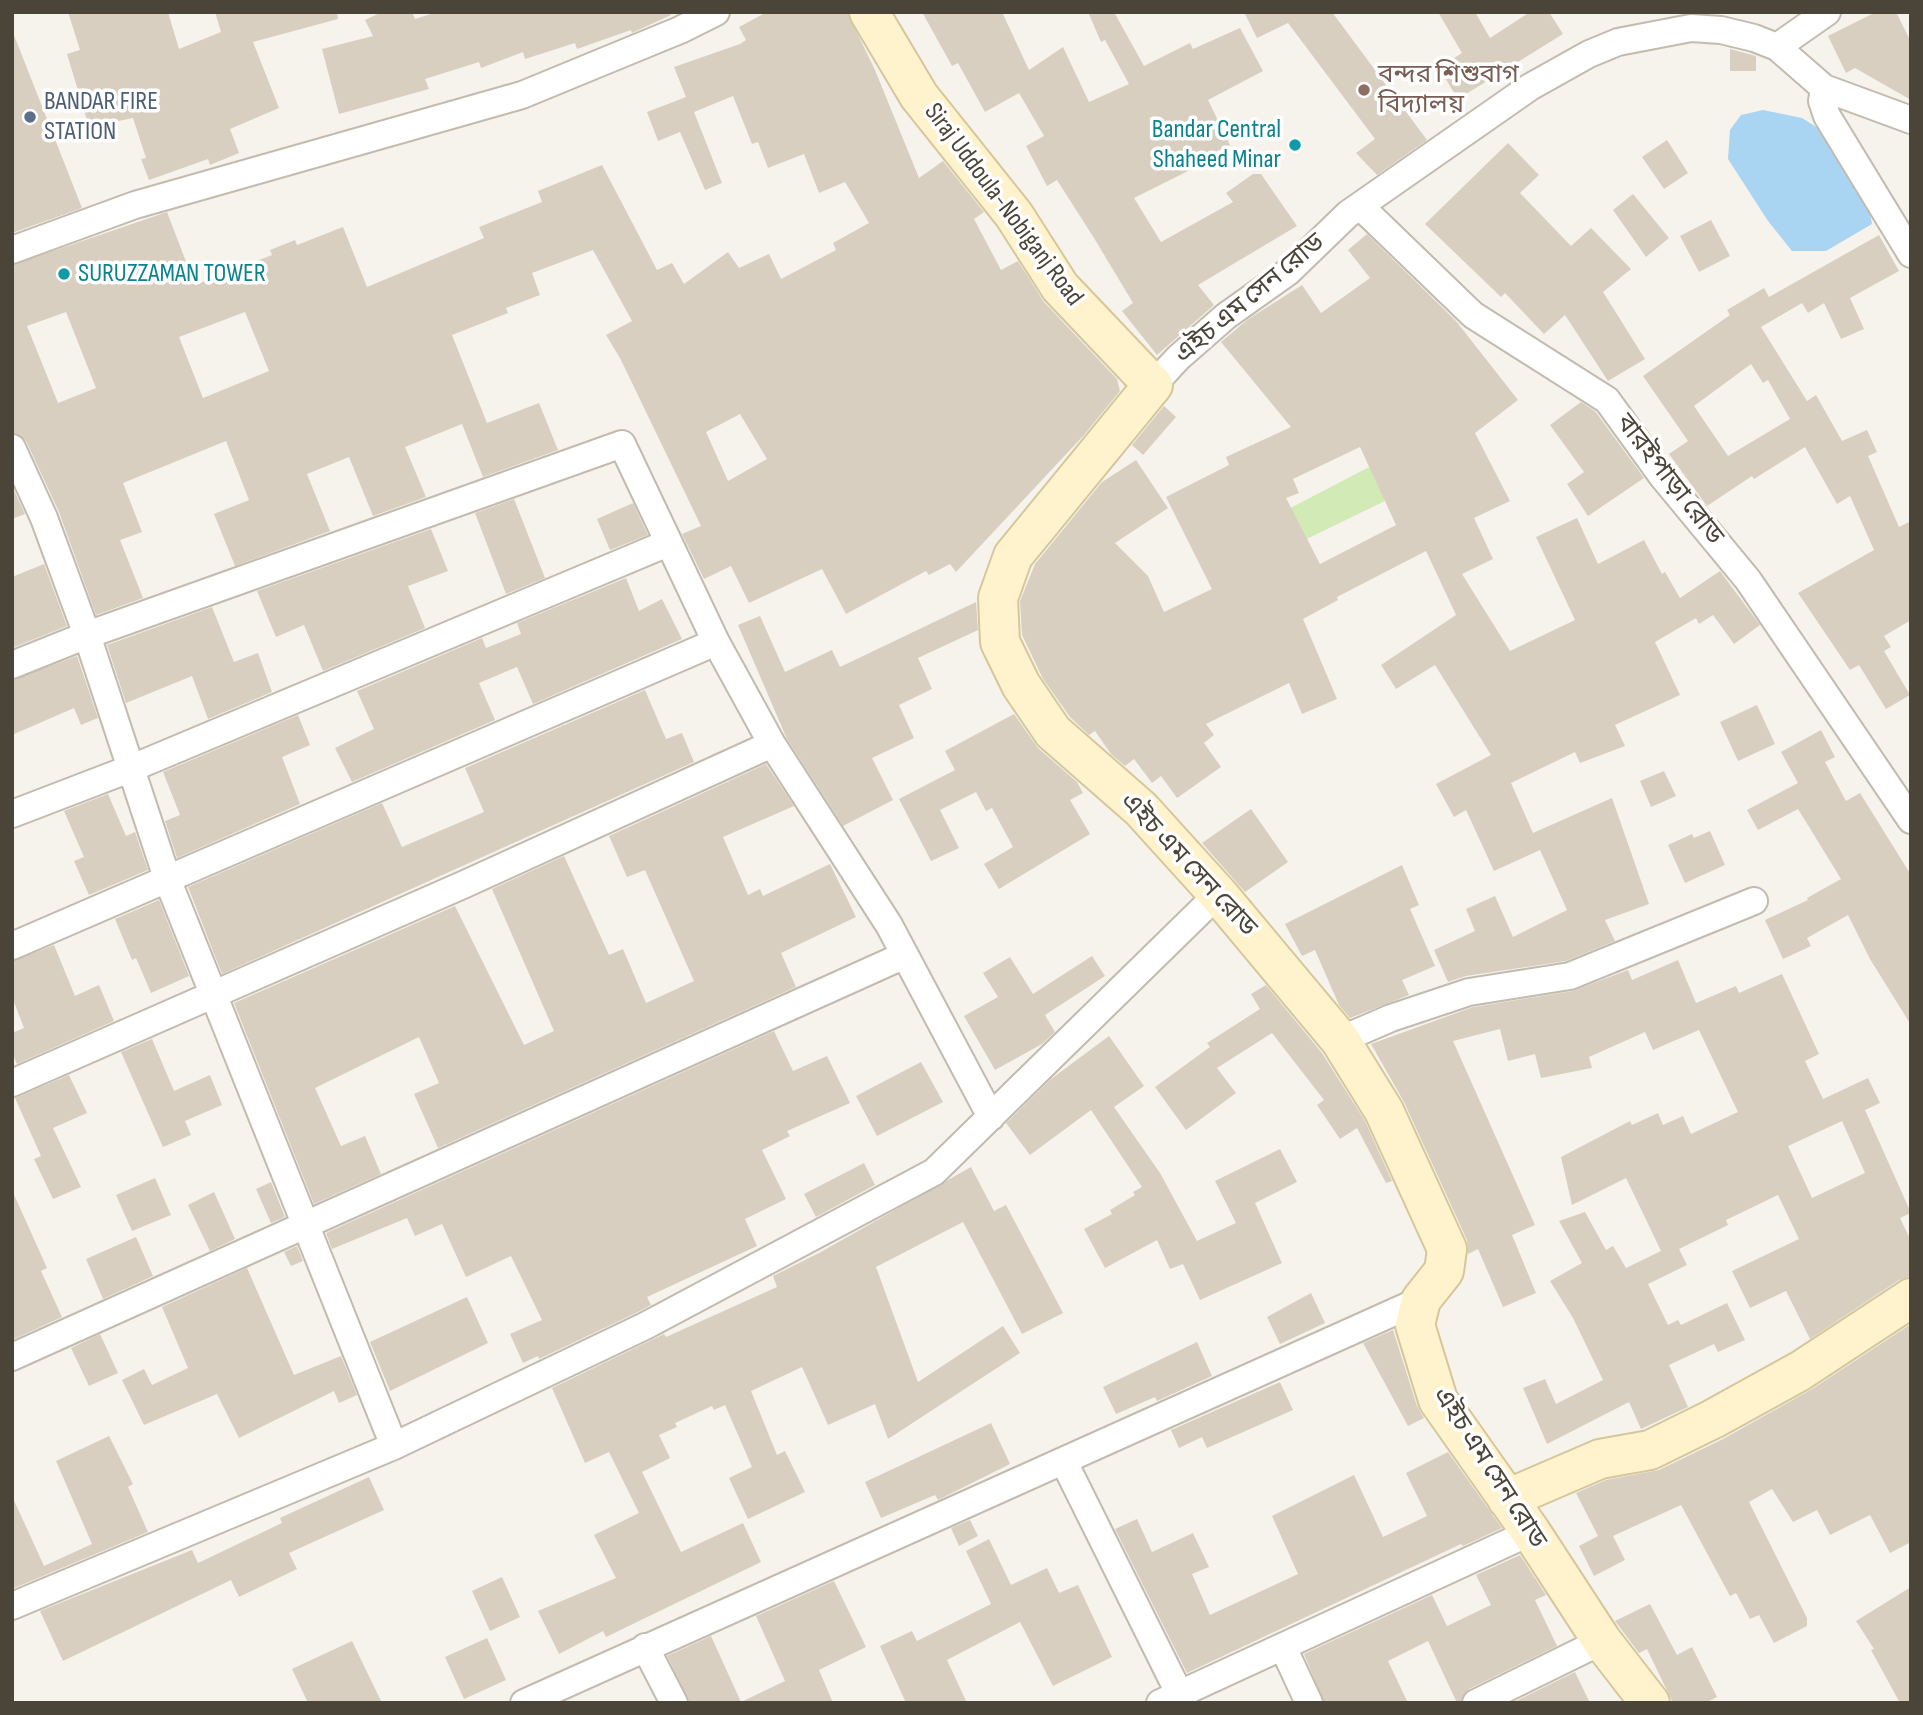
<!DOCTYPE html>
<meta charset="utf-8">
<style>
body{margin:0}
#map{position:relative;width:1923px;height:1715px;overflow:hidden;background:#f6f3ec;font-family:"Sofia Sans Condensed",sans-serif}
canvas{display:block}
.frame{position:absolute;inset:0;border:14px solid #4b4439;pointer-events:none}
</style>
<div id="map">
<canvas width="1923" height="1715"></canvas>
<div class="frame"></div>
</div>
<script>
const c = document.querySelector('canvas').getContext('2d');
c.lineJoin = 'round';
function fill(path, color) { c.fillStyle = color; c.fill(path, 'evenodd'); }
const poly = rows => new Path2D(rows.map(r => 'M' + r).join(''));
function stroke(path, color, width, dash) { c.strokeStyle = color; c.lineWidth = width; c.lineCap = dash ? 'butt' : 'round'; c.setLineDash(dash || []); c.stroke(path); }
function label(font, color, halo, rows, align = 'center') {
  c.font = font + ' "Sofia Sans Condensed","Noto Sans Bengali",sans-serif'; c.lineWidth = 7; c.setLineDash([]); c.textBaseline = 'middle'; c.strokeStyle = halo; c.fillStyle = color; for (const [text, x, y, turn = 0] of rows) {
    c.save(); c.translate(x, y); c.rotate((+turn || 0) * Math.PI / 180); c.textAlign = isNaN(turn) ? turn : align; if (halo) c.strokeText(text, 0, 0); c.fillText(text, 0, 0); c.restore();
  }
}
fill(poly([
 [1373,465,1424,482,1282,551,1273,517]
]), '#d2eab5');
fill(poly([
 [1763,110,1802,118,1826,133,1866,191,1872,224,1826,251,1792,251,1768,221,1728,159,1730,130,1741,115]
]), '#a9d4f2');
fill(poly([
 [68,12,168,12,179,49,221,32,215,12,337,12,338,19,253,42,279,108,230,129,239,153,210,165,208,159,149,180,141,159,146,158,133,118,89,127,67,54,80,50],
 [382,12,412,12,415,19,437,12,670,12,671,15,632,33,631,30,577,49,575,43,525,59,523,52,481,68,479,62,425,79,429,89,339,114,322,49,373,36,365,20],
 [767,12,847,12,875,70,919,178,943,161,984,212,974,219,1001,270,1018,261,1044,302,1117,379,1120,391,1084,435,956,572,950,564,929,575,926,571,846,614,822,569,749,603,731,566,704,579,682,534,701,526,620,358,606,335,632,321,593,250,532,273,540,295,506,308,508,313,452,335,487,423,539,403,558,450,483,477,462,424,405,447,426,497,373,516,349,457,307,474,330,531,235,566,214,514,249,500,226,441,123,483,142,532,120,540,143,598,96,615,59,512,26,441,12,432,12,265,167,212,195,285,272,255,270,250,295,240,297,245,343,227,367,287,484,238,479,227,542,202,538,191,602,165,657,270,672,263,684,284,728,252,739,268,769,254,781,279,836,250,833,243,869,223,845,182,819,193,804,154,768,168,758,142,752,144,733,96,694,112,722,183,705,190,680,132,658,141,647,112,686,97,674,67,740,44,746,40,739,27],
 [66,312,96,388,58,403,27,326],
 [245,312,269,371,203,398,179,337],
 [740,414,767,459,728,481,706,432],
 [922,12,1002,12,1029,70,1063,47,1089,102,1129,84,1105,40,1101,42,1088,12,1114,12,1144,66,1190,43,1193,49,1240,28,1263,71,1208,100,1230,145,1196,161,1198,166,1134,198,1161,242,1233,202,1226,193,1253,174,1261,174,1297,226,1198,285,1214,305,1157,355,1122,311,1133,303,1094,238,1057,180,1047,186,1026,146,1044,136,1019,93,985,112,958,63,952,66],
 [1244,12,1332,12,1427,140,1377,175,1356,153,1375,139,1288,23,1257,38],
 [1438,12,1475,12,1490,38,1530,12,1549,12,1563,34,1458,99,1439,68,1462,53],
 [1876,12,1896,12,1911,42,1911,100,1855,68,1846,73,1828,36],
 [12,30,82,208,12,233],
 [1730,49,1756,56,1756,71,1730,71],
 [1667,140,1688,173,1664,189,1642,157],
 [1508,143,1539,175,1520,193,1571,246,1591,228,1631,269,1603,292,1645,359,1608,381,1565,315,1544,334,1505,293,1501,297,1425,224],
 [1633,194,1669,238,1646,257,1613,210],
 [1711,220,1730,256,1699,272,1680,236],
 [1367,234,1456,321,1518,400,1475,433,1510,501,1474,518,1493,559,1462,574,1510,651,1575,620,1536,537,1577,518,1598,564,1644,540,1662,574,1665,572,1680,598,1720,571,1760,625,1734,644,1713,615,1699,624,1696,618,1655,642,1680,695,1615,725,1625,746,1580,763,1575,752,1511,783,1533,833,1612,798,1649,904,1605,920,1615,941,1566,961,1466,976,1448,982,1434,950,1475,931,1466,909,1495,896,1513,937,1567,910,1540,850,1494,871,1466,810,1454,817,1436,784,1491,755,1435,665,1396,689,1381,665,1456,615,1426,551,1337,597,1338,600,1303,619,1337,699,1302,714,1289,683,1206,724,1214,735,1204,743,1221,767,1177,798,1161,776,1152,783,1134,759,1125,766,1111,754,1095,731,1089,735,1070,717,1043,679,1022,635,1020,601,1035,564,1102,482,1136,460,1168,508,1115,543,1148,576,1164,612,1212,589,1166,497,1229,465,1226,457,1291,427,1221,342,1247,320,1302,285,1321,313,1370,278,1348,250],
 [1360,447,1396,525,1320,564,1286,498,1299,493,1293,479],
 [1879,235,1899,271,1850,298,1864,329,1841,339,1824,303,1808,313,1802,303,1761,327,1807,401,1816,395,1842,441,1867,430,1877,452,1868,456,1899,527,1911,521,1911,620,1884,636,1891,647,1884,651,1910,695,1886,709,1859,665,1850,670,1798,593,1874,550,1850,496,1837,504,1805,447,1754,479,1752,476,1707,506,1669,454,1688,441,1643,376,1730,315,1727,310,1764,288,1769,297],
 [1751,364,1763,383,1768,380,1790,419,1728,456,1694,406],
 [1581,402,1595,411,1644,478,1588,516,1567,484,1584,472,1550,425],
 [1164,406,1176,417,1143,455,1132,445],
 [12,486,25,514,12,519],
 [514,499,545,578,506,594,475,513],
 [633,503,648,535,610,550,597,519],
 [431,529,448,571,408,586,425,628,323,671,304,625,276,637,257,591],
 [44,564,67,626,12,648,12,577],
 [626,578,639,611,662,599,682,639,533,704,517,667,479,683,495,720,352,782,335,748,374,729,357,691,482,638,486,648,521,634,517,623],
 [976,602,978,630,918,658,932,689,899,705,914,738,872,758,893,800,843,826,787,739,738,625,760,616,785,672,832,650,840,667],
 [212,607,234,662,258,653,272,692,208,719,192,676,126,703,107,645],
 [77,656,98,718,81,725,74,708,12,735,12,680],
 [645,690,666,739,682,733,694,762,222,974,188,887,382,803,402,847,484,812,465,768],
 [1757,705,1775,744,1738,761,1720,722],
 [1014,714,1038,748,1077,782,1083,793,1070,800,1090,834,999,889,984,864,1013,847,992,808,986,811,976,792,940,810,959,848,931,861,899,799,955,770,945,751],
 [298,715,310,745,282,757,300,804,177,858,165,821,180,815,163,772],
 [1821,730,1835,757,1825,762,1846,801,1860,793,1911,875,1911,1025,1870,959,1848,915,1807,938,1811,946,1783,959,1765,920,1808,900,1807,898,1841,879,1798,809,1758,830,1747,810,1798,783,1781,752],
 [766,764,794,806,723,837,748,895,760,889,763,896,830,864,856,917,781,953,796,987,438,1148,414,1094,439,1083,419,1037,315,1088,341,1146,365,1136,381,1174,314,1204,234,1003,455,906,524,1045,554,1031,492,889,564,856,609,955,623,949,646,1003,694,981,645,870,627,877,609,836],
 [1664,771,1676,796,1651,807,1640,781],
 [108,794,126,836,135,832,148,870,89,895,74,861,84,857,64,811],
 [1251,809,1288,862,1245,892,1202,843],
 [1710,831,1725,865,1685,883,1668,845,1692,834,1694,838],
 [1402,865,1419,905,1410,909,1435,966,1402,980,1409,995,1350,1018,1339,1005,1315,950,1302,956,1285,924],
 [159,900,189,976,151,993,136,958,132,960,115,919],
 [54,945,75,996,99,985,114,1021,17,1064,12,1053,12,1033,24,1028,12,997,12,961],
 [1092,956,1105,976,1045,1015,1055,1032,1042,1044,995,1070,964,1016,998,997,983,973,1010,957,1033,994],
 [1678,960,1696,1003,1736,986,1739,993,1782,974,1819,1054,1805,1061,1823,1099,1868,1078,1880,1103,1865,1110,1911,1213,1900,1218,1911,1241,1911,1276,1899,1280,1810,1339,1786,1291,1750,1308,1732,1271,1799,1239,1778,1195,1726,1220,1728,1225,1679,1249,1687,1265,1648,1284,1668,1325,1678,1320,1681,1325,1727,1303,1745,1340,1718,1352,1714,1344,1669,1365,1688,1407,1641,1429,1629,1402,1547,1444,1523,1388,1545,1379,1556,1404,1603,1380,1573,1318,1550,1281,1582,1263,1559,1221,1585,1212,1606,1250,1613,1246,1626,1268,1661,1251,1626,1178,1572,1205,1561,1157,1630,1121,1632,1125,1658,1113,1663,1125,1683,1116,1691,1134,1738,1112,1699,1030,1653,1050,1645,1032,1589,1057,1592,1068,1541,1078,1535,1054,1508,1061,1500,1029,1453,1041,1535,1225,1512,1235,1536,1293,1503,1307,1478,1249,1468,1254,1467,1240,1404,1102,1371,1044,1473,1007,1573,991,1628,970,1632,980],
 [1842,1121,1865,1173,1812,1198,1788,1146],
 [1266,985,1322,1053,1365,1121,1392,1181,1386,1183,1357,1128,1340,1139,1317,1105,1324,1100,1272,1033,1217,1068,1236,1093,1186,1130,1155,1087,1210,1047,1207,1043,1260,1009,1251,994],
 [774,1031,793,1071,827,1056,850,1103,787,1131,790,1136,762,1150,786,1199,745,1219,757,1246,647,1297,651,1305,638,1312,539,1359,538,1356,523,1363,510,1334,542,1320,511,1256,466,1277,442,1224,415,1236,407,1218,332,1249,326,1233],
 [1109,1036,1144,1086,1114,1107,1160,1173,1197,1241,1236,1223,1215,1181,1280,1149,1297,1182,1255,1203,1282,1263,1200,1300,1183,1264,1170,1269,1157,1240,1105,1268,1084,1229,1112,1214,1110,1210,1135,1195,1133,1192,1142,1187,1091,1110,1030,1155,1006,1123,1051,1079],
 [152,1039,174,1091,210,1075,222,1105,185,1121,191,1135,163,1147,121,1052],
 [921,1062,943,1102,877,1136,856,1096],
 [69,1075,87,1113,53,1128,81,1187,53,1199,34,1159,41,1156,15,1098],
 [864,1163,875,1185,816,1217,804,1194],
 [971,1167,994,1211,1006,1205,1063,1313,1022,1334,963,1222,876,1267,918,1382,1003,1326,1020,1353,888,1439,875,1404,828,1425,802,1367,751,1391,777,1455,785,1451,805,1492,748,1519,729,1478,752,1467,725,1405,714,1410,712,1406,675,1423,677,1427,659,1435,670,1458,642,1472,681,1552,743,1523,761,1562,606,1637,603,1631,559,1654,538,1611,616,1578,594,1535,639,1513,609,1452,585,1463,552,1388,664,1334,666,1337,777,1287,773,1276,819,1253],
 [155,1178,171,1215,132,1231,116,1195],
 [271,1182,285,1217,271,1223,256,1189],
 [12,1190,47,1268,41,1271,62,1317,12,1340],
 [214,1192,235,1239,210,1251,188,1205],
 [136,1237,153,1276,103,1299,86,1259],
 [297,1246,303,1261,291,1266,284,1252],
 [247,1268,294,1375,341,1356,357,1395,339,1403,334,1391,239,1438,217,1394,144,1425,122,1380,144,1369,152,1385,188,1368,162,1307],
 [1311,1293,1325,1323,1280,1344,1267,1317],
 [467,1297,488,1343,390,1391,370,1342],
 [1911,1324,1911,1542,1890,1553,1870,1515,1830,1535,1817,1510,1793,1522,1772,1489,1749,1502,1807,1618,1807,1626,1774,1643,1759,1615,1750,1619,1736,1593,1730,1596,1681,1505,1613,1536,1625,1560,1594,1576,1579,1546,1598,1536,1576,1493,1606,1480,1659,1470,1723,1439,1812,1389],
 [1393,1330,1417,1406,1424,1418,1408,1426,1363,1343],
 [100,1334,118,1373,89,1386,71,1348],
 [1197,1342,1212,1376,1157,1401,1155,1397,1116,1414,1103,1387],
 [1280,1382,1293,1410,1207,1448,1202,1437,1179,1448,1171,1430],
 [991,1423,1010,1464,938,1500,935,1495,881,1518,865,1482],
 [109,1436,133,1484,128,1487,148,1532,12,1589,12,1496,44,1566,92,1544,56,1461],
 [1448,1452,1502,1528,1463,1546,1461,1544,1187,1673,1115,1529,1137,1519,1152,1552,1193,1533,1209,1567,1192,1574,1210,1615,1298,1574,1272,1516,1354,1475,1383,1537,1427,1516,1406,1473],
 [369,1477,384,1510,289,1553,297,1569,239,1597,231,1580,63,1661,40,1611,192,1550,198,1563,282,1523,280,1518],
 [970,1520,978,1536,959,1546,951,1528],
 [989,1539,1011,1585,1047,1568,1059,1593,1078,1585,1112,1657,1053,1686,1020,1622,947,1660,967,1703,906,1703,880,1646,912,1631,917,1641,991,1604,966,1551],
 [1520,1555,1546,1595,1535,1600,1557,1646,1469,1689,1460,1703,1457,1703,1428,1641,1388,1661,1408,1703,1324,1703,1304,1654,1432,1595,1447,1626,1491,1605,1476,1575],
 [502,1577,520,1617,490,1631,472,1591],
 [834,1581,866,1647,819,1670,833,1703,690,1703,667,1656,711,1636,741,1702,785,1681,756,1616],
 [1911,1587,1911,1703,1900,1703,1871,1650,1874,1649,1856,1621],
 [1650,1604,1677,1655,1692,1647,1717,1697,1705,1703,1673,1703,1647,1649,1639,1653,1615,1621],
 [487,1638,506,1680,464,1699,445,1657],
 [352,1641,382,1703,308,1703,292,1669],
 [1575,1672,1590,1703,1512,1703]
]), '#d8cfc1');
const street = poly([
 [1777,47,1827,12],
 [1824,88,1822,101,1827,116,1911,254],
 [1360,206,1473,315,1607,400,1662,476,1748,580,1911,820],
 [12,250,135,205,522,95,680,30,716,12],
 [1153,385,1178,358,1226,316,1288,272,1348,214,1530,87,1589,54,1618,42,1691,28,1721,30,1754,38,1777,47,1824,88,1911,120],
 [12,448,44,518,87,635,168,881,394,1446],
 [12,665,87,635,622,444,716,642,772,744,889,925,991,1117],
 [12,814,132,768,668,543],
 [12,946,716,642],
 [1340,1040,1391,1018,1469,992,1570,976,1754,901],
 [12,1083,465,884,772,744],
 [12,1357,905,955],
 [1064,1462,1184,1703],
 [12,1606,394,1446,645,1326,934,1172,1218,894],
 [645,1647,674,1703],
 [1283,1647,1309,1703],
 [524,1703,1421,1300],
 [1160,1703,1531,1532],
 [1476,1703,1602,1641]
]);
const secondary = poly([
 [869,12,919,96,1014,215,1060,287,1153,385,1013,556,998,598,1000,642,1021,685,1053,732,1141,809,1218,894,1340,1040,1384,1111,1447,1249,1444,1271,1421,1300,1415,1325,1438,1400,1531,1532,1602,1641,1650,1703],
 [1507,1499,1600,1459,1650,1450,1713,1419,1800,1371,1911,1298]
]);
stroke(street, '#c2bbae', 30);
stroke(secondary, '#d6c79b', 42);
stroke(street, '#fff', 26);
stroke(secondary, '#fff3cd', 38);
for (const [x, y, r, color] of [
 [1364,90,7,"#8d6e63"],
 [30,117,7,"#5c6f8a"],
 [1295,145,7,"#0f9aa8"],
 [64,274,7,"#0f9aa8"]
]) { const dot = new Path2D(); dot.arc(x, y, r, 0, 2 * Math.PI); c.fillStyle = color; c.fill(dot); stroke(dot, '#fff', 2.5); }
label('26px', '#785e54', '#fff', [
 ["বন্দর শিশুবাগ",1378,75],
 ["বিদ্যালয়",1378,105]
], 'left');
label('26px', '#4e5e75', '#fff', [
 ["BANDAR FIRE",44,102],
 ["STATION",44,132]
], 'left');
label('26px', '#0d838f', '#fff', [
 ["Bandar Central",1281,130],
 ["Shaheed Minar",1281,160],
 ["SURUZZAMAN TOWER",78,274,"left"]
], 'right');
label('26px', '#4b4439', '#fff', [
 ["Siraj Uddoula-Nobiganj Road",1003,205,53],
 ["এইচ এম সেন রোড",1250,299,-40],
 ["বারইপাড়া রোড",1669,480,52],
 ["এইচ এম সেন রোড",1188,865,47],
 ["এইচ এম সেন রোড",1489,1468,57]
]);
</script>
